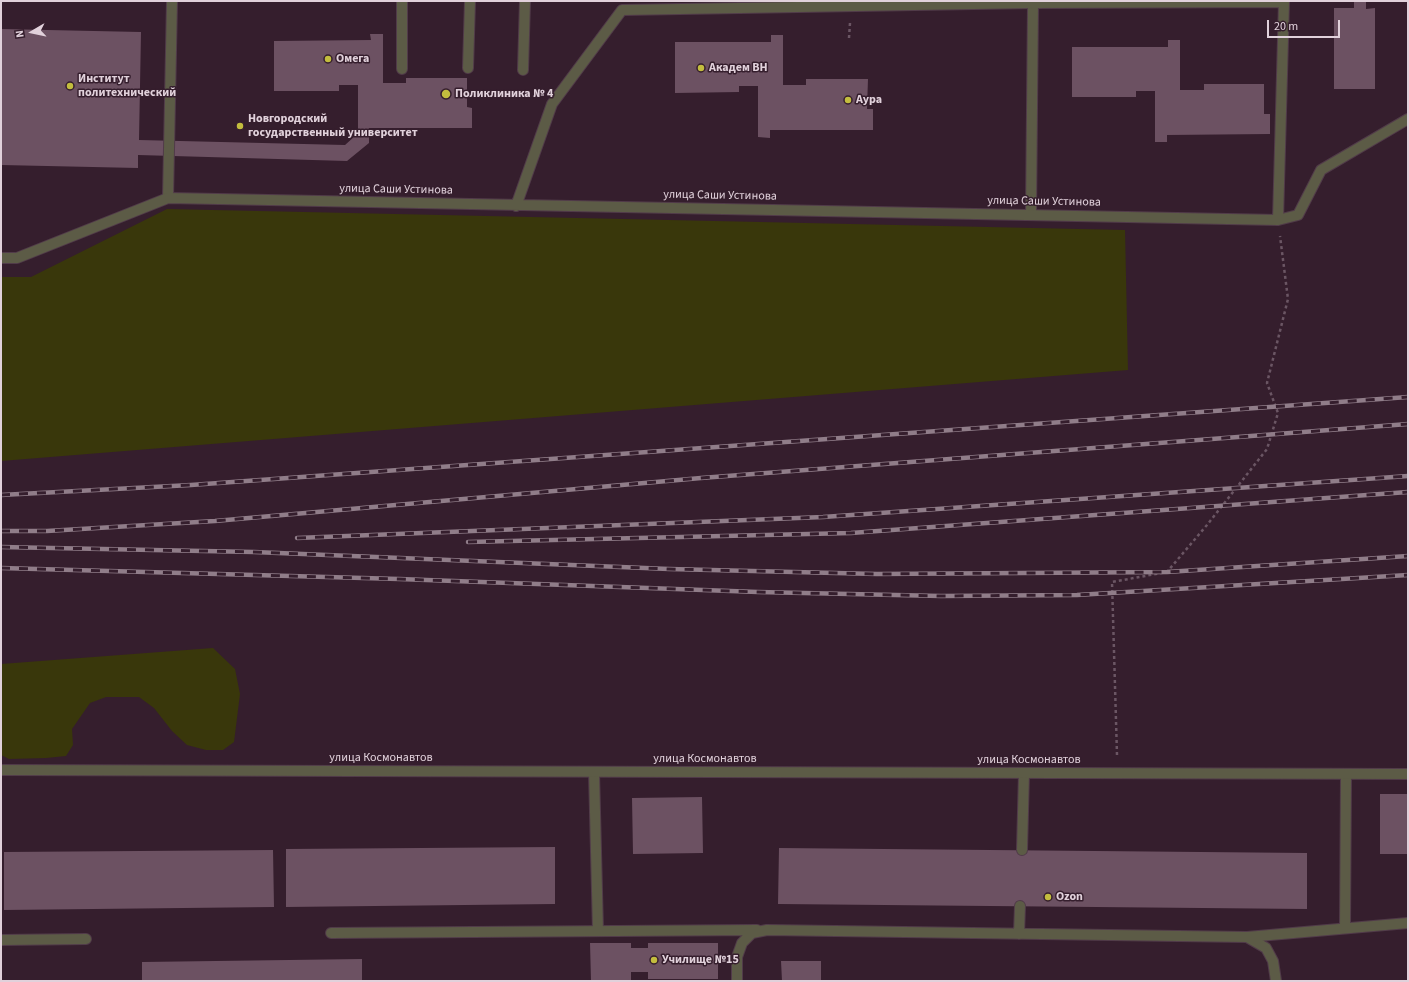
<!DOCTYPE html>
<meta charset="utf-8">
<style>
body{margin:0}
#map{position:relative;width:1409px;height:982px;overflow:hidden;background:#351e2d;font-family:"Source Sans 3",sans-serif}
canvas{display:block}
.frame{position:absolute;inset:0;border:2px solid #e1d1db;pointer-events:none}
.north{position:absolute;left:12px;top:12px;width:40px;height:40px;-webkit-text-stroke:3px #351e2d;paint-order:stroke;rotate:261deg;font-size:11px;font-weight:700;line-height:16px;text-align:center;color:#e1d1db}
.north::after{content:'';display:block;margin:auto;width:14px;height:18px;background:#e1d1db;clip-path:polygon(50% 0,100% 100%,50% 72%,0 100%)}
.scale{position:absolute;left:1267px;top:20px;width:73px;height:18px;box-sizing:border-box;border:2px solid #e1d1db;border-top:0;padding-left:5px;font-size:12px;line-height:14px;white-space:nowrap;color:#e1d1db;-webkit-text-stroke:3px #351e2d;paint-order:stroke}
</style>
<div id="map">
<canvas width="1409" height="982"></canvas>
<div class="frame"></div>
<div class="north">N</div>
<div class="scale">20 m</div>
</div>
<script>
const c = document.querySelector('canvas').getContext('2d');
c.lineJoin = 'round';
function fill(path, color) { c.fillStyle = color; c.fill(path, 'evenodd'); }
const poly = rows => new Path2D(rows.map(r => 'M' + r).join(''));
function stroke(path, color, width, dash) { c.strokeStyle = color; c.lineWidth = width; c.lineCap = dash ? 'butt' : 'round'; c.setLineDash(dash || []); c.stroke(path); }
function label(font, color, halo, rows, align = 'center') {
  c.font = font + ' "Source Sans 3",sans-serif'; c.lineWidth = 3; c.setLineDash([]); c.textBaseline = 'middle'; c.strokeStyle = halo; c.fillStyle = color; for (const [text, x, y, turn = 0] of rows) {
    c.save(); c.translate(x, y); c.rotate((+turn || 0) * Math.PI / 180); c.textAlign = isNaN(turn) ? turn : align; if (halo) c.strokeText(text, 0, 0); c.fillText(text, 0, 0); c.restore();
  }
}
fill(poly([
 [167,209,1125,230,1128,370,1,461,1,277,31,277],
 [213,648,235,669,240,694,234,742,223,750,206,750,187,745,172,731,154,708,139,697,106,697,90,703,72,729,73,745,66,756,46,758,9,759,1,755,1,664]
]), '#39370b');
fill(poly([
 [1354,1,1366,1,1366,9,1375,8,1375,89,1334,89,1334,8,1354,8],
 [1,29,141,32,139,140,345,145,355,136,358,136,358,85,339,85,339,91,274,91,274,41,371,40,370,34,383,34,383,83,406,83,406,78,467,78,467,107,472,108,472,128,369,128,369,143,347,161,138,155,138,168,1,165],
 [771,35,783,35,783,85,806,85,806,79,868,79,867,109,873,109,873,130,770,130,770,138,758,137,758,86,739,86,739,92,675,93,675,42,771,42],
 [1168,40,1180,40,1180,90,1204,90,1204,84,1264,84,1264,114,1270,114,1270,134,1167,135,1167,142,1155,142,1155,91,1136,91,1136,97,1072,97,1072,47,1168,47],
 [1380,794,1408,794,1408,854,1380,854],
 [702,797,703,853,633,854,632,798],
 [555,847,555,904,286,907,286,849],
 [779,848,1307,853,1307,909,778,904],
 [273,850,274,907,4,910,4,852],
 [590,943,631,943,631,948,648,948,648,943,718,943,718,979,648,979,648,972,631,972,631,981,591,981],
 [362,959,362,981,142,981,142,962],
 [781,961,821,961,821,981,782,981]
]), '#6c5162');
const service = poly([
 [468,68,470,1],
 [402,69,402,1],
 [523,70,525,1],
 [168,198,172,1],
 [1031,215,1033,3],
 [594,772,598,931],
 [1022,850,1024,773],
 [1345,928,1346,774],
 [331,933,757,930],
 [1019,934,1020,906],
 [1247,937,1408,923],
 [1,940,86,939],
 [737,981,737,957,742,943,752,933,767,930,1247,937,1266,948,1273,961,1276,981]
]);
const minor = poly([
 [516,206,552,104,622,10,1033,3,1284,2,1278,220],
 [1,258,17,258,168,198,1278,220,1298,215,1321,170,1408,119],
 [1,770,1408,774]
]);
stroke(service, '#513b49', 12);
stroke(minor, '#513b49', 12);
stroke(poly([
 [849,38,850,23],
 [1117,755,1112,582,1167,572,1207,525,1267,449,1278,413,1267,383,1288,299,1280,236]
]), '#6b5664', 2.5, [3, 3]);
stroke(service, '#5c5b46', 10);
stroke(minor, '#5c5b46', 10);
const rail = poly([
 [1,495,191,485,1408,397],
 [1,531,47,531,215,521,701,478,1408,424],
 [297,538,823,517,1408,476],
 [468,542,851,533,1408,492],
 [1,547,254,552,669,569,877,574,1167,572,1408,556],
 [1,568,399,579,758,592,941,596,1077,595,1408,575]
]);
stroke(rail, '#907d89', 4.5);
stroke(rail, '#351e2d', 3, [9]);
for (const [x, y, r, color] of [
 [328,59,4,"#c3bd3e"],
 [701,68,4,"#c3bd3e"],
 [70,86,4,"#c3bd3e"],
 [446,94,5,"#c3bd3e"],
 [848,100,4,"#c3bd3e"],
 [240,126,4,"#c3bd3e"],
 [1048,897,4,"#c3bd3e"],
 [654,960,4,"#c3bd3e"]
]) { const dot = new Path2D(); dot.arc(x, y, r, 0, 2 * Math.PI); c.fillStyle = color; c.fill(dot); stroke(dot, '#351e2d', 1.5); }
label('bold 12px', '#e1d1db', '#351e2d', [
 ["Омега",336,59],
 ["Академ ВН",709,68],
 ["Институт",78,79],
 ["политехнический",78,93],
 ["Поликлиника № 4",455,94],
 ["Аура",856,100],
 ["Новгородский",248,119],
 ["государственный университет",248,133],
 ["Ozon",1056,897],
 ["Училище №15",662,960]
], 'left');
label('12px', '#e1d1db', '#351e2d', [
 ["улица Саши Устинова",396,190,1],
 ["улица Саши Устинова",720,196,1],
 ["улица Саши Устинова",1044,202,1],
 ["улица Космонавтов",381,758],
 ["улица Космонавтов",705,759],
 ["улица Космонавтов",1029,760]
]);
</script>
